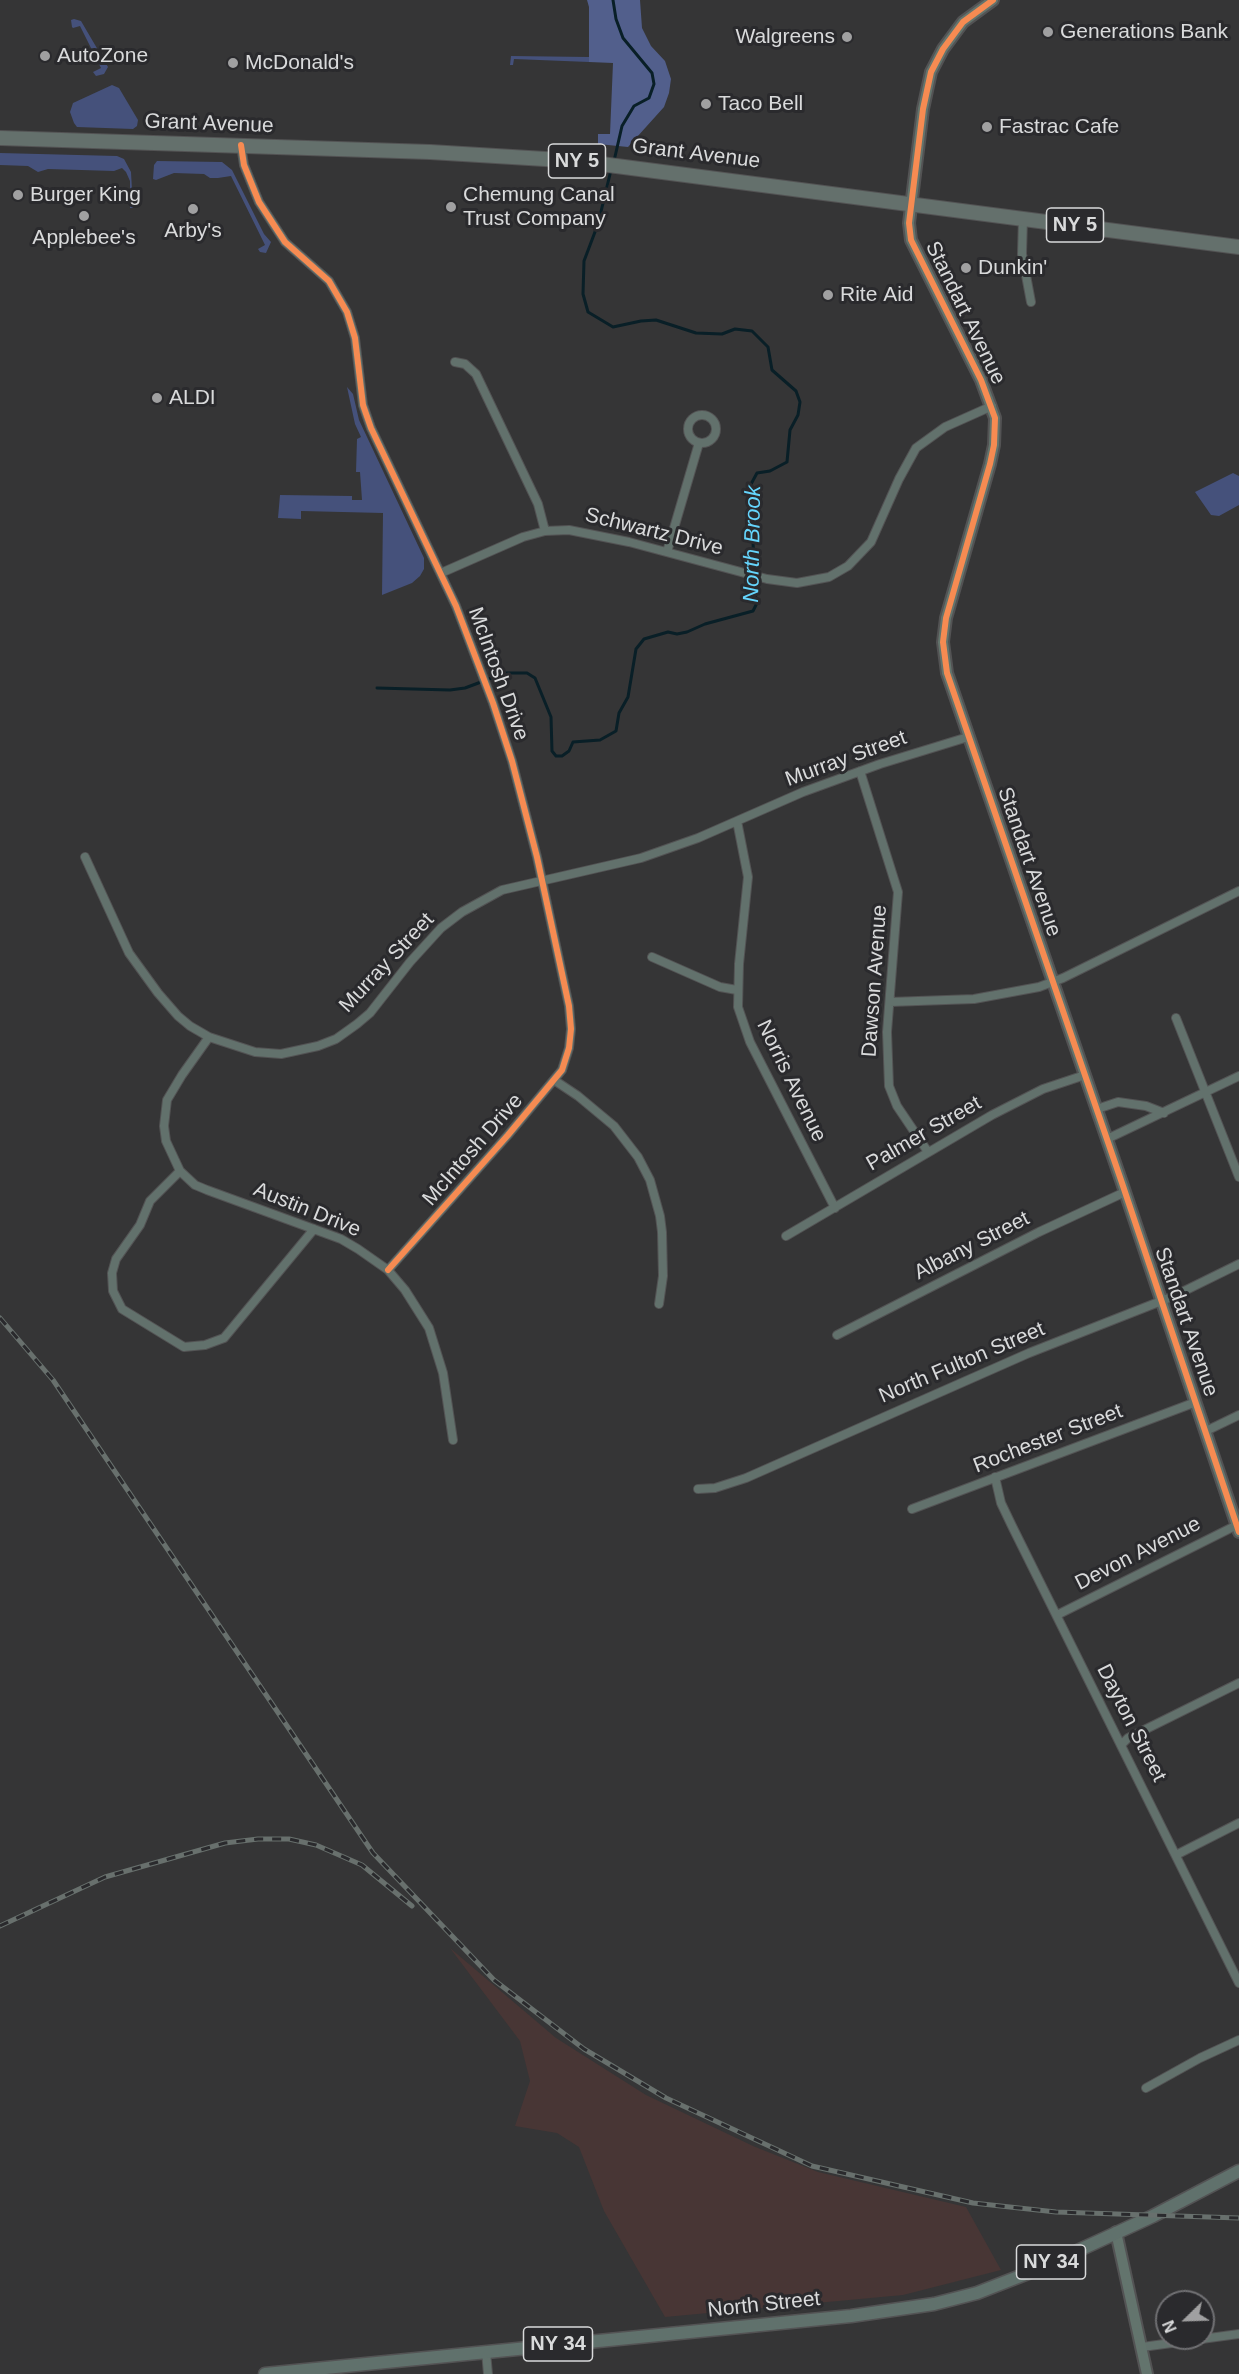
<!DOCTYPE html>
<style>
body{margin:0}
#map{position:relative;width:1239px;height:2374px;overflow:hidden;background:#353536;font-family:Arial,sans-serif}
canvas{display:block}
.north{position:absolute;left:1155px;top:2290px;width:60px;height:60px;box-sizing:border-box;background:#2a2a2d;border:2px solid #707073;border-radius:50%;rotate:247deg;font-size:16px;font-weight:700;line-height:24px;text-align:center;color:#d9dadb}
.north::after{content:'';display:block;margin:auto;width:21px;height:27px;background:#a0a0a1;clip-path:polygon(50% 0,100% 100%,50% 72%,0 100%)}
</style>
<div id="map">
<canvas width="1239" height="2374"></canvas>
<div class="north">N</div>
</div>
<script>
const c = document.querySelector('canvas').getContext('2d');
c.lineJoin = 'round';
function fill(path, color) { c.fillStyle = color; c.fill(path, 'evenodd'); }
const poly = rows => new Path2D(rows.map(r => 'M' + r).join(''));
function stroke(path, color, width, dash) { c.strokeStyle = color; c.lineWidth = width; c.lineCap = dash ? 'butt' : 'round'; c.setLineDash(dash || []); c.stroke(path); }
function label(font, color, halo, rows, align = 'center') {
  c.font = font + ' Arial,sans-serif'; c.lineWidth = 6; c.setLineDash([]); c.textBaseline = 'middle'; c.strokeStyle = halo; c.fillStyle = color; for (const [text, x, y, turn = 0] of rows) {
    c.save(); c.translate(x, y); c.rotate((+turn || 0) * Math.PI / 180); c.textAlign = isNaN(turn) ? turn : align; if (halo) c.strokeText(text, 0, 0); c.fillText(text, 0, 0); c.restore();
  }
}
fill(poly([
 [450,1948,556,2038,646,2095,753,2146,818,2172,966,2207,1001,2270,903,2295,665,2317,604,2211,579,2147,557,2133,515,2126,530,2081,520,2041]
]), '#483635');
fill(poly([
 [74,19,81,21,108,67,104,74,96,76,93,72,101,68,80,26,73,28,72,27,71,20],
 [511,56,589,57,589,62,514,59,513,65,510,65],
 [112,85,119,88,138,120,137,126,133,129,77,127,74,123,70,112,73,103],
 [0,153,117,156,124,159,131,172,133,208,130,208,130,181,126,172,122,168,114,171,48,169,38,172,28,166,0,165],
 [157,161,222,162,232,170,264,234,271,242,266,253,260,252,258,249,265,245,231,176,218,178,210,178,204,174,174,173,156,180,153,179,154,165],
 [347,387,353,394,359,420,424,558,424,569,420,576,412,583,382,595,383,513,301,511,301,519,278,518,280,495,352,496,352,500,362,500,360,472,356,472,357,439,361,437,355,424],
 [1233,473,1239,476,1239,505,1219,516,1211,515,1195,492]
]), '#45517b');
fill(poly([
 [587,0,640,0,642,28,651,46,665,61,671,79,669,93,664,107,628,147,598,144,598,134,610,134,613,63,589,62,589,7]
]), '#525f8c');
stroke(poly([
 [613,0,616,19,623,38,652,73,654,84,649,98,634,106,622,126,614,161],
 [377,688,450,690,465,688,505,673,527,673,535,678,551,717,552,751,556,756,562,756,569,751,573,742,600,740,616,731,619,713,628,697,636,649,644,639,668,632,677,634,687,632,705,624,753,611,756,605,752,521,757,504,750,486,757,473,770,471,787,462,790,430,798,415,800,402,796,391,772,370,768,347,752,331,735,329,722,334,696,333,656,320,641,321,613,327,588,312,583,294,584,261,598,224,611,170]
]), '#091f27', 3);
const street = poly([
 [241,145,244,165,259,202,285,242,329,281,347,312,355,338,363,405,371,428,456,606,493,703,512,761,537,857,569,1006,571,1029,569,1048,562,1070,508,1135,388,1270],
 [1023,218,1022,254,1031,302],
 [455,362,465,364,476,374,538,504,545,531],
 '688 429a14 14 0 1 1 28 0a14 14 0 1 1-28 0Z',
 [667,552,699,443],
 [441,573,523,537,545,531,569,530,629,542,767,579,797,583,829,577,848,566,871,542,899,479,916,448,945,427,992,406],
 [860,771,898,892,887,1032,889,1086,897,1106,928,1152],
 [737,821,748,877,739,964,738,1007,750,1042,835,1208],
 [85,857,129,953,158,993,178,1016,190,1026,209,1037,255,1052,281,1054,318,1046,336,1039,357,1024,370,1013,410,962,441,928,462,912,502,890,641,858,698,838,803,792,880,764,968,737],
 [652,957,720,987,737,990],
 [890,1002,974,999,1039,987,1063,978,1239,891],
 [1176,1018,1239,1177],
 [209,1037,182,1075,167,1100,164,1126,166,1141,180,1171,195,1185,207,1190,341,1239,358,1249,388,1270,405,1290,429,1328,443,1373,453,1440],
 [554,1080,578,1096,614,1126,638,1157,650,1180,660,1216,662,1232,663,1276,659,1304],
 [1097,1109,1118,1102,1146,1106,1164,1113],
 [1107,1139,1239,1076],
 [180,1171,150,1201,140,1225,116,1259,112,1273,113,1291,122,1309,184,1347,205,1345,224,1338,314,1229],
 [786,1236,992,1115,1043,1089,1085,1075],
 [837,1335,1039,1232,1125,1192],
 [1206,1431,1239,1415],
 [995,1477,1001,1503,1012,1526,1239,1983],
 [698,1489,715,1488,746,1478,1029,1353,1174,1296,1239,1264],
 [912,1509,1196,1402],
 [1057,1615,1237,1525],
 [1121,1745,1128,1738,1239,1683],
 [1176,1855,1239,1823],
 [1146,2088,1200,2058,1239,2040],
 [1142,2347,1239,2334],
 [486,2352,488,2374]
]);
const secondary = poly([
 [993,0,963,22,943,49,931,72,923,109,909,223,911,240,981,380,995,418,994,445,990,464,946,618,943,642,947,673,1122,1183,1239,1532],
 [1116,2232,1147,2374]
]);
const primary = poly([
 [265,2374,851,2316,934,2304,977,2293,1036,2270,1153,2216,1239,2171]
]);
const highway = poly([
 [0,138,430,152,578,161,1239,247]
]);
stroke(street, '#535354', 10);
stroke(secondary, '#535354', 14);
stroke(primary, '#535354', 15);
stroke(highway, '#535354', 16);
stroke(street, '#62716c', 8);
stroke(secondary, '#63746d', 10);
stroke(primary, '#60716c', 12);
stroke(highway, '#64706c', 14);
const rail = poly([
 [0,1318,53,1380,373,1853,494,1980,584,2049,666,2098,812,2166,973,2203,1056,2212,1239,2218],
 [0,1926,105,1877,225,1843,258,1839,289,1839,316,1845,362,1865,412,1906]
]);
stroke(rail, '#68706d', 5);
stroke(rail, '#2a2a2d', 3, [9]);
stroke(poly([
 [993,0,963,22,943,49,931,72,923,109,909,223,911,240,981,380,995,418,994,445,990,464,946,618,943,642,947,673,1122,1183,1239,1532],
 [241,145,244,165,259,202,285,242,329,281,347,312,355,338,363,405,371,428,456,606,493,703,512,761,537,857,569,1006,571,1029,569,1048,562,1070,508,1135,388,1270]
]), '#f68b52', 6);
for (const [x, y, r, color] of [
 [1048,32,6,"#a0a0a1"],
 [847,37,6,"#a0a0a1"],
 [45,56,6,"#a0a0a1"],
 [233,63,6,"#a0a0a1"],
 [706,104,6,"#a0a0a1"],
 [987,127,6,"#a0a0a1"],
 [18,195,6,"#a0a0a1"],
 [451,207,6,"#a0a0a1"],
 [193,209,6,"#a0a0a1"],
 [84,216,6,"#a0a0a1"],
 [966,268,6,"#a0a0a1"],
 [828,295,6,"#a0a0a1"],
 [157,398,6,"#a0a0a1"]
]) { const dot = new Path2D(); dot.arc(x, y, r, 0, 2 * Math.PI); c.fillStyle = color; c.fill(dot); stroke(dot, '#2a2a2d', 2); }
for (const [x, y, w] of [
 [577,161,57],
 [1075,225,57],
 [1051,2262,69],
 [558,2344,69]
]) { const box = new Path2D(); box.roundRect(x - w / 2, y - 17, w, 34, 4.5); c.fillStyle = '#2a2a2d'; c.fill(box); stroke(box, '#d9dadb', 1.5); }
label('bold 20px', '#d9dadb', null, [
 ["NY 5",577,161],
 ["NY 5",1075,225],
 ["NY 34",1051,2262],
 ["NY 34",558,2344]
]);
label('21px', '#d9dadb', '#2a2a2d', [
 ["Generations Bank",1060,32],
 ["Walgreens",835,37,"right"],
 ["AutoZone",57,56],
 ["McDonald's",245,63],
 ["Taco Bell",718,104],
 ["Fastrac Cafe",999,127],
 ["Burger King",30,195],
 ["Chemung Canal",463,195],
 ["Trust Company",463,219],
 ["Arby's",193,231,"center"],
 ["Applebee's",84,238,"center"],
 ["Dunkin'",978,268],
 ["Rite Aid",840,295],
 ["ALDI",169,398]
], 'left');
label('21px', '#d9dadb', '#2a2a2d', [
 ["Grant Avenue",209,124,2],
 ["Grant Avenue",696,154,7],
 ["Standart Avenue",965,313,64],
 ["Schwartz Drive",654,532,14],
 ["McIntosh Drive",498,674,70],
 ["Murray Street",846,759,-20],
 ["Standart Avenue",1029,862,71],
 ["Murray Street",387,963,-47],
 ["Dawson Avenue",875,981,-86],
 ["Norris Avenue",791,1081,64],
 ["Palmer Street",924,1134,-30],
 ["McIntosh Drive",473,1150,-49],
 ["Austin Drive",307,1210,22],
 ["Albany Street",972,1246,-27],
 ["Standart Avenue",1186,1322,71],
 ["North Fulton Street",962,1363,-23],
 ["Rochester Street",1048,1439,-21],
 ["Devon Avenue",1138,1554,-27],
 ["Dayton Street",1131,1723,63],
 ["North Street",764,2305,-6]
]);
label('italic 22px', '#65d5fd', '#2a2a2d', [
 ["North Brook",753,544,-89]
]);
</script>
